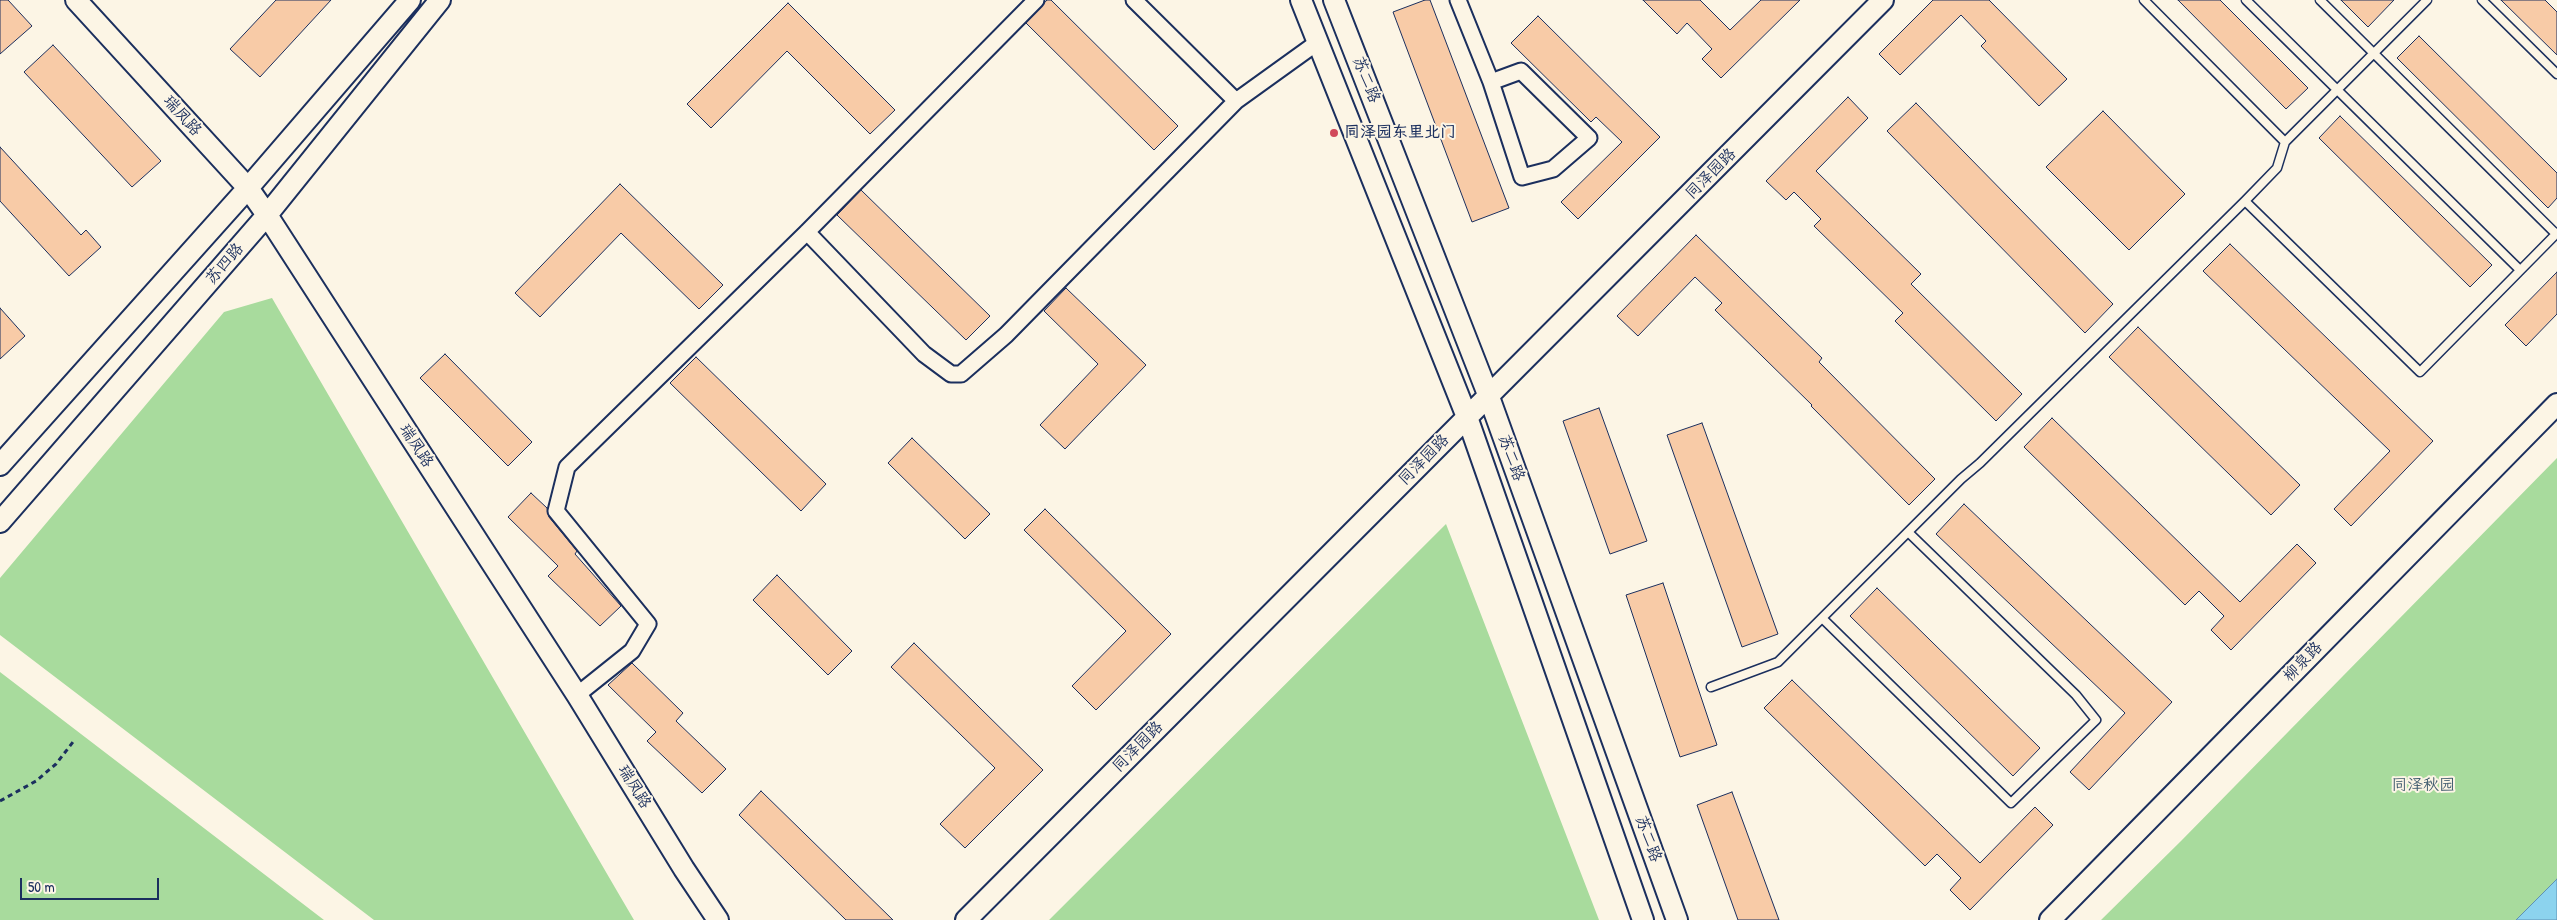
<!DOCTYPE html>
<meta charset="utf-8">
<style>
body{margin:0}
#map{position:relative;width:2557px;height:920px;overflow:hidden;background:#fcf5e5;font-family:"Patrick Hand",sans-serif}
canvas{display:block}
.scale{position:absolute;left:20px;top:878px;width:139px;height:22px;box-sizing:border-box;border:2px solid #1b2f5e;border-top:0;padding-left:6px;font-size:15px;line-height:18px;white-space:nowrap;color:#1b2f5e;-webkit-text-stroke:4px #fcf5e5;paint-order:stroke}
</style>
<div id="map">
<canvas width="2557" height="920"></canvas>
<div class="scale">50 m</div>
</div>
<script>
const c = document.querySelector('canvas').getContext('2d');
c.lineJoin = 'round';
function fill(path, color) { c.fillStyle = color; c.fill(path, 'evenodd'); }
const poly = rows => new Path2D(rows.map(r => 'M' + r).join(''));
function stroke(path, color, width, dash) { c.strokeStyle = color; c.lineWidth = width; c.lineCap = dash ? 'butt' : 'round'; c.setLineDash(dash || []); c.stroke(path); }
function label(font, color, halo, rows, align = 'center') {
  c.font = font + ' "Patrick Hand","LXGW WenKai TC",sans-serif'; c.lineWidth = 4; c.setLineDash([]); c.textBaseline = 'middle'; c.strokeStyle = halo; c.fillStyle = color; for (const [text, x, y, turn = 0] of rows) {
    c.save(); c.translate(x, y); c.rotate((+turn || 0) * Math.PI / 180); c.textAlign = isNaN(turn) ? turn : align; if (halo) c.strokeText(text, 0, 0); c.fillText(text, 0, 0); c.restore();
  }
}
fill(poly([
 [272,298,617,891,634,920,374,920,0,635,0,578,224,312],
 [2557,458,2557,912,2549,920,2101,920,2181,841],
 [1446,524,1599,920,1049,920],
 [0,672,324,920,0,920]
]), '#a8db9d');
const water = poly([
 [2557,879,2557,920,2516,920,2557,879]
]);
fill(water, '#8cd3ee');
stroke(water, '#5f91b4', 1);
const building = poly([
 [0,0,8,0,32,26,0,54,0,0],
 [276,0,331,0,260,77,230,49,276,0],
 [1047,0,1051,0,1178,126,1154,150,1026,23,1047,0],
 [1425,0,1430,0,1509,208,1472,222,1393,12,1425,0],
 [1643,0,1700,0,1730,30,1761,0,1800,0,1721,78,1702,59,1712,49,1687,23,1677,34,1643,0],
 [1933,0,1989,0,2067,79,2039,106,1981,46,1986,41,1961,15,1900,75,1879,54,1933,0],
 [2178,0,2220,0,2308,88,2286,109,2178,0],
 [2341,0,2394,0,2368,27,2341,0],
 [2501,0,2545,0,2557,12,2557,55,2501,0],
 [788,3,895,110,870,134,787,51,711,128,687,104,788,3],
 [1538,16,1660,137,1578,219,1561,202,1622,142,1596,117,1591,122,1511,43,1538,16],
 [2419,36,2557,173,2557,198,2548,208,2397,58,2419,36],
 [53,45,161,161,132,187,24,72,53,45],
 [1848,97,1868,118,1816,171,1921,274,1911,284,2022,394,1996,421,1895,321,1903,313,1814,226,1821,219,1794,192,1786,200,1766,181,1848,97],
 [1916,103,2113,304,2085,333,1887,131,1916,103],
 [2103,111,2185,194,2129,250,2046,167,2103,111],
 [2340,116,2492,265,2470,287,2319,138,2340,116],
 [0,147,81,235,86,230,101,247,69,276,0,201,0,147],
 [620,184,723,285,699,309,621,233,540,317,515,293,620,184],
 [861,190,990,316,966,340,837,215,861,190],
 [1696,235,1822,358,1819,362,1935,479,1909,505,1811,406,1812,405,1715,310,1722,303,1695,277,1638,336,1617,316,1696,235],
 [2230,244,2433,441,2351,526,2334,509,2390,451,2203,271,2230,244],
 [2557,272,2557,314,2526,346,2505,325,2557,272],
 [1066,288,1146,365,1065,449,1040,425,1098,364,1044,311,1066,288],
 [0,308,25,336,0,359,0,308],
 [2138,327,2300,485,2271,515,2109,357,2138,327],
 [445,354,532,442,508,466,420,378,445,354],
 [696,357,826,484,801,511,670,383,696,357],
 [1599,408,1647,541,1610,554,1563,421,1599,408],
 [2052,418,2240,602,2297,544,2316,563,2231,650,2211,630,2224,616,2199,591,2185,605,2024,447,2052,418],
 [1702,423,1778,634,1742,647,1667,435,1702,423],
 [912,438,990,514,965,539,888,463,912,438],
 [531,493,547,508,549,517,577,551,575,554,621,606,600,626,548,576,558,566,508,517,531,493],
 [1964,504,2172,702,2089,790,2070,772,2125,713,1936,534,1964,504],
 [1045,509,1171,634,1096,710,1072,686,1126,631,1024,530,1045,509],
 [777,575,852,651,828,675,753,600,777,575],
 [1663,583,1717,745,1680,757,1626,595,1663,583],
 [1877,588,2040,748,2013,776,1850,616,1877,588],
 [914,643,1043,770,965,848,940,824,995,768,891,667,914,643],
 [632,663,683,713,676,721,726,769,702,793,647,741,656,732,608,685,632,663],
 [1792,680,1980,863,2035,807,2053,825,1970,910,1950,890,1961,878,1937,854,1925,866,1764,708,1792,680],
 [761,791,893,920,846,920,739,815,761,791],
 [1732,792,1779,920,1738,920,1697,805,1732,792]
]);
fill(building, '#f8cba7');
stroke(building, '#1b2f5e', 1);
const lane = poly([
 [2144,0,2285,142],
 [2246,0,2520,270],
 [2320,0,2556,234],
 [2482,0,2557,74],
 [2245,201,2420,372,2557,233],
 [1822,618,2011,803,2096,720,2076,695,1908,532],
 [1711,687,1778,662,1961,479,1980,463,2245,201,2277,168,2285,142,2427,0]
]);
const street = poly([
 [1134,0,1236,101],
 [1458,0,1491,82,1522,177,1553,169,1589,138,1521,71,1491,82],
 [807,232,924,354,951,374,961,374,1006,335,1236,101,1318,42],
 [577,695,632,651,648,624,556,511,567,467,807,232,1036,0]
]);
const secondary = poly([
 [76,0,248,188,267,215,577,695,684,869,718,920],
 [1301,0,1467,417,1643,920],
 [1334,0,1489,397,1677,920],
 [0,465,248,188,410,0],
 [0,522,267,215,440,0],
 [966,920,1883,0],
 [2050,920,2557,404]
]);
stroke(lane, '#1b2f5e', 11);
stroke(street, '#1b2f5e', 19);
stroke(secondary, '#1b2f5e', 24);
stroke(poly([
 [0,801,36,781,56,764,73,742]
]), '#1b2f5e', 3, [5, 4]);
stroke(lane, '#fcf5e5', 8);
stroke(street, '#fcf5e5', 15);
stroke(secondary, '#fcf5e5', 20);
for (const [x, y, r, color] of [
 [1334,133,5,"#d1495b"]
]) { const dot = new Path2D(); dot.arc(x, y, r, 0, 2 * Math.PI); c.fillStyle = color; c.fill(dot); stroke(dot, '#fcf5e5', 2); }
label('16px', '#1b2f5e', '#fcf5e5', [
 ["苏二路",1366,80,68],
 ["瑞凤路",182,116,48],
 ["同泽园路",1711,174,-45],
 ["苏四路",225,264,-49],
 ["瑞凤路",416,446,57],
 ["苏二路",1511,458,70],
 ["同泽园路",1424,460,-45],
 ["柳泉路",2303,662,-46],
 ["同泽园路",1138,747,-45],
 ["瑞凤路",634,787,58],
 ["苏二路",1648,839,70]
]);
label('bold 16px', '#1b2f5e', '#fcf5e5', [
 ["同泽园东里北门",1344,133]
], 'left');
label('16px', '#3e5a6e', '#fcf5e5', [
 ["同泽秋园",2423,786]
]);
</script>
